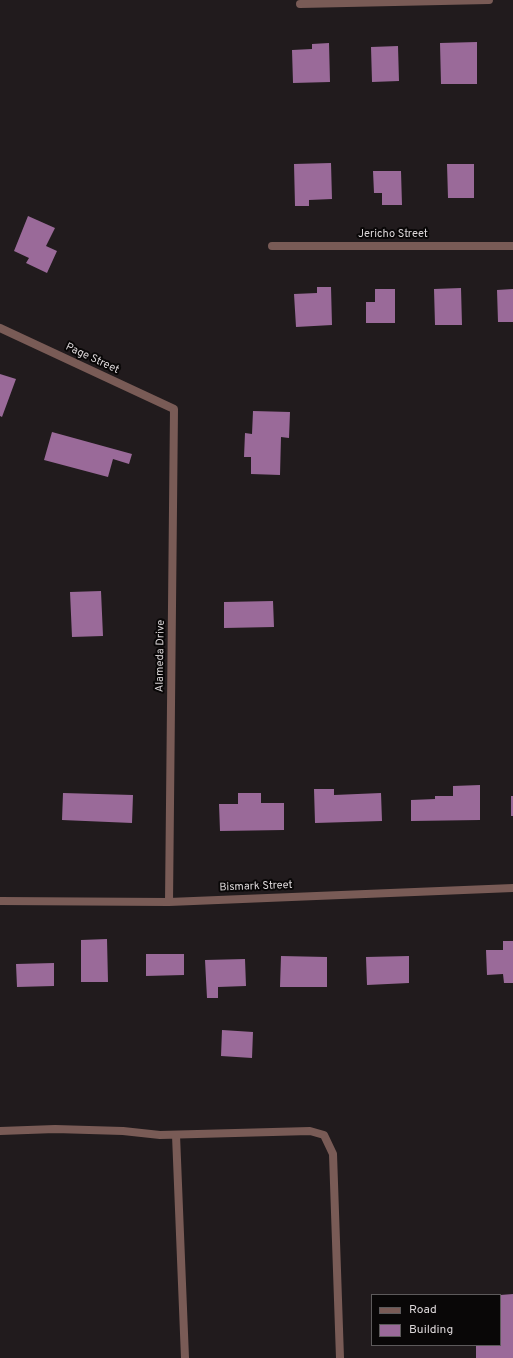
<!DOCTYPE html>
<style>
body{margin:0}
#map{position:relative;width:513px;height:1358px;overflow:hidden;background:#211b1d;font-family:Overpass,sans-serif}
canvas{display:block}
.legend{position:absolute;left:371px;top:1294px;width:130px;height:52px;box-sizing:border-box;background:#090707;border:1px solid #5d5a5b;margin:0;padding:5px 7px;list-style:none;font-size:12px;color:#dbd6d8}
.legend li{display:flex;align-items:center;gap:8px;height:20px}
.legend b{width:20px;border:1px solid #5d5a5b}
</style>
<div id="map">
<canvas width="513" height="1358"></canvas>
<ul class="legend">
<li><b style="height:5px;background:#795b56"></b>Road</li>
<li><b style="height:11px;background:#9a6a99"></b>Building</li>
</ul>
</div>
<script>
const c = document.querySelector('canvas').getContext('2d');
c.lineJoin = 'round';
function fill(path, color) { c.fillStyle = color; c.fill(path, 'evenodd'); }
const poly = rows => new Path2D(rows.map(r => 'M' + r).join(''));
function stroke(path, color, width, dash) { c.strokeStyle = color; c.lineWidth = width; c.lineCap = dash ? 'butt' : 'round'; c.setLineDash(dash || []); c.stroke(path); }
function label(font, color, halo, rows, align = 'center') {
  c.font = font + ' Overpass,sans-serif'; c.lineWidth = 4; c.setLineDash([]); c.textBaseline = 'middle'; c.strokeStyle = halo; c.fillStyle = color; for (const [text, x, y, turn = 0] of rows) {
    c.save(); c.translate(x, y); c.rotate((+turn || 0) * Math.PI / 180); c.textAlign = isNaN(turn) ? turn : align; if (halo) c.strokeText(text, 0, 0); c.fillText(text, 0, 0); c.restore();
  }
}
fill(poly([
 [477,42,477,84,441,84,440,43],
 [329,43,330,82,293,83,292,50,312,49,312,44],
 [398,46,399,81,372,82,371,47],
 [331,163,332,199,309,200,309,206,295,206,294,164],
 [447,164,474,164,474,198,448,198],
 [373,171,401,171,402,205,382,205,382,193,374,193],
 [28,216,55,228,46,246,57,251,47,273,26,263,29,258,14,251],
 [317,287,331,287,332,325,296,327,294,294,317,293],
 [461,288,462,325,435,325,434,289],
 [375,289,395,289,395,323,366,323,366,302,375,302],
 [513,289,513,322,498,322,497,290],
 [0,374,16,379,2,417,0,416],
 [253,411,290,412,289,438,281,437,280,475,251,474,251,457,244,457,245,433,252,434],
 [52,432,132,454,129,464,113,459,108,477,44,460],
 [101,591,103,636,72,637,70,592],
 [273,601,274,627,224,628,224,602],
 [480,785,480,820,411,821,411,800,435,799,435,796,453,796,453,786],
 [314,789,334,789,334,795,381,793,382,821,315,823],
 [63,793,133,795,132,823,62,820],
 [238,793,261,793,261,803,284,803,284,830,220,831,219,804,238,804],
 [511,796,513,796,513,816,511,816],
 [107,939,108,982,81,982,81,940],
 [503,941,513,941,513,983,504,983,503,974,487,975,486,950,503,950],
 [146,954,184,954,184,975,146,976],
 [281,956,327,957,327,987,280,987],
 [409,956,409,983,367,985,366,957],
 [245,959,246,986,218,987,218,998,207,998,205,960],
 [54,963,54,986,17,987,16,964],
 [222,1030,253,1032,252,1058,221,1056],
 [513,1294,513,1358,476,1358,476,1345,500,1345,500,1295]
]), '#9a6a99');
stroke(poly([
 [0,1131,55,1129,123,1131,160,1135,310,1131,324,1135,333,1154,340,1358],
 [176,1135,185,1358]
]), '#795b56', 8);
stroke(poly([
 [300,4,489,0],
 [272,246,513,246],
 [0,328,174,409,169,902],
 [0,901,169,902,513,888]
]), '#795b56', 8);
label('11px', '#dbd6d8', '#090707', [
 ["Jericho Street",393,235],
 ["Page Street",92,359,25],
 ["Alameda Drive",161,656,-89],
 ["Bismark Street",256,887,-2]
]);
</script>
